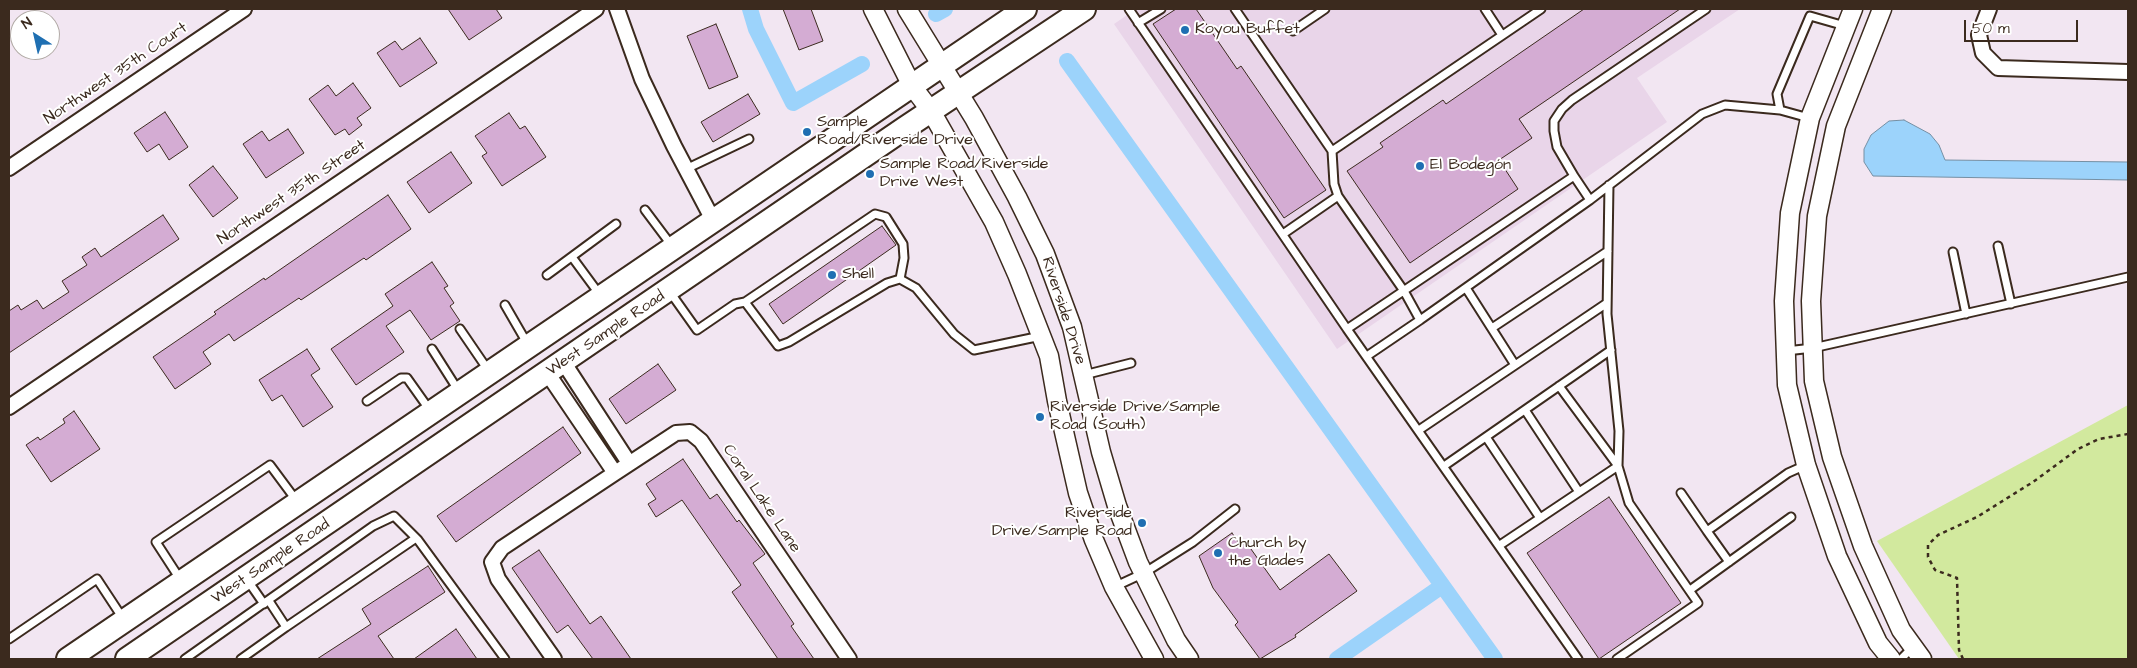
<!DOCTYPE html>
<meta charset="utf-8">
<style>
body{margin:0}
#map{position:relative;width:2137px;height:668px;overflow:hidden;background:#f2e6f2;font-family:"Architects Daughter",sans-serif}
canvas{display:block}
.frame{position:absolute;inset:0;border:10px solid #3b2a1e;pointer-events:none}
.north{position:absolute;left:10px;top:10px;width:50px;height:50px;box-sizing:border-box;background:#fff;border:1px solid #b1aaa5;border-radius:50%;rotate:325deg;font-size:14px;font-weight:700;line-height:20px;text-align:center;color:#3b2a1e}
.north::after{content:'';display:block;margin:auto;width:18px;height:22px;background:#1f6fb2;clip-path:polygon(50% 0,100% 100%,50% 72%,0 100%)}
.scale{position:absolute;left:1964px;top:20px;width:114px;height:22px;box-sizing:border-box;border:2px solid #3b2a1e;border-top:0;padding-left:6px;font-size:15px;line-height:18px;white-space:nowrap;color:#3b2a1e;-webkit-text-stroke:4px #fff;paint-order:stroke}
</style>
<div id="map">
<canvas width="2137" height="668"></canvas>
<div class="frame"></div>
<div class="north">N</div>
<div class="scale">50 m</div>
</div>
<script>
const c = document.querySelector('canvas').getContext('2d');
c.lineJoin = 'round';
function fill(path, color) { c.fillStyle = color; c.fill(path, 'evenodd'); }
const poly = rows => new Path2D(rows.map(r => 'M' + r).join(''));
function stroke(path, color, width, dash) { c.strokeStyle = color; c.lineWidth = width; c.lineCap = dash ? 'butt' : 'round'; c.setLineDash(dash || []); c.stroke(path); }
function label(font, color, halo, rows, align = 'center') {
  c.font = font + ' "Architects Daughter",sans-serif'; c.lineWidth = 4; c.setLineDash([]); c.textBaseline = 'middle'; c.strokeStyle = halo; c.fillStyle = color; for (const [text, x, y, turn = 0] of rows) {
    c.save(); c.translate(x, y); c.rotate((+turn || 0) * Math.PI / 180); c.textAlign = isNaN(turn) ? turn : align; if (halo) c.strokeText(text, 0, 0); c.fillText(text, 0, 0); c.restore();
  }
}
fill(poly([
 [1136,9,1740,9,1637,78,1667,122,1337,349,1114,24]
]), '#e9d5e9');
fill(poly([
 [2128,405,2128,659,1959,659,1877,541]
]), '#d2e99e');
const water = poly([
 [1904,120,1930,134,1939,145,1945,160,2128,162,2128,180,1873,176,1864,162,1864,149,1871,135,1889,121,1904,120]
]);
fill(water, '#9cd3fb');
stroke(water, '#758fa3', 1);
stroke(poly([
 [750,9,756,29,793,103,862,64],
 [936,14,945,9],
 [1067,61,1495,659],
 [1337,659,1442,586]
]), '#9cd3fb', 16);
const building = poly([
 [448,9,496,9,502,18,469,40,448,9],
 [783,9,811,9,823,41,799,50,783,9],
 [1176,9,1196,9,1237,69,1241,66,1326,190,1284,218,1153,24,1176,9],
 [1584,9,1680,9,1519,119,1532,138,1499,160,1518,189,1410,263,1347,171,1383,147,1380,143,1443,100,1446,104,1584,9],
 [716,24,738,77,709,89,687,36,716,24],
 [420,38,437,63,400,87,377,53,395,41,402,50,420,38],
 [353,83,371,108,357,118,362,125,349,135,345,129,335,135,309,99,328,85,336,96,353,83],
 [748,94,760,114,713,142,701,122,748,94],
 [165,112,188,147,169,160,159,144,147,152,134,133,165,112],
 [509,113,520,129,525,126,546,157,502,186,482,156,487,153,475,136,509,113],
 [288,129,304,153,266,178,243,144,262,131,269,141,288,129],
 [451,152,472,183,429,213,407,182,451,152],
 [213,166,238,198,213,217,189,185,213,166],
 [388,195,411,229,366,260,364,258,301,300,299,298,234,341,229,334,203,352,211,364,175,389,153,357,216,314,214,312,264,278,265,280,388,195],
 [163,215,179,239,9,353,9,311,18,305,21,310,37,300,43,309,69,292,62,281,87,265,82,257,95,248,101,257,163,215],
 [882,226,896,245,783,324,769,304,882,226],
 [432,262,448,286,444,288,454,303,450,306,460,321,431,340,410,310,386,326,404,352,356,385,331,349,393,306,385,294,432,262],
 [307,349,320,369,311,375,333,407,303,427,282,395,272,401,259,380,307,349],
 [658,364,676,390,626,424,609,399,658,364],
 [74,411,100,449,51,482,26,445,38,437,40,440,65,423,63,419,74,411],
 [563,427,581,453,456,542,437,516,563,427],
 [683,459,710,499,717,494,737,522,739,520,765,554,753,563,794,624,791,626,814,659,778,659,732,592,741,585,682,500,656,517,648,504,656,499,646,484,683,459],
 [1609,497,1681,603,1599,659,1527,553,1609,497],
 [1232,533,1241,546,1246,542,1280,590,1329,554,1357,591,1295,635,1296,637,1260,659,1235,625,1238,622,1213,588,1199,556,1232,533],
 [539,550,590,624,601,616,631,659,593,659,568,625,557,633,512,568,539,550],
 [428,566,445,592,378,636,394,659,317,659,371,624,362,609,428,566],
 [456,629,477,659,414,659,456,629]
]);
fill(building, '#d4acd3');
stroke(building, '#3b2a1e', 1);
const service = poly([
 [1129,9,1347,329,1574,176,1557,147,1554,131,1554,121,1562,109,1572,100,1706,9],
 [1235,9,1332,151,1541,9],
 [1485,9,1502,35],
 [1138,23,1161,9],
 [1293,31,1325,9],
 [1780,110,1777,94,1810,16,1845,26],
 [686,169,749,139],
 [1574,176,1590,200,1702,114,1725,105,1780,110,1809,118],
 [1609,185,1607,314,1619,431,1618,466,1629,503,1698,603,1617,659],
 [1338,196,1404,291,1420,320,1367,356],
 [645,210,672,246],
 [1283,234,1338,196,1334,184,1332,151],
 [1998,246,2011,304],
 [1953,252,1966,314],
 [572,257,600,295],
 [547,275,616,224],
 [1466,288,1515,365],
 [670,292,697,330,735,304,745,302,778,346,789,342,887,283,900,279,916,288,954,334,974,350,1041,336],
 [745,302,875,214,886,217,903,244,904,258,900,279],
 [505,305,527,343],
 [1420,320,1590,200],
 [1492,328,1608,251],
 [460,329,488,370],
 [1347,329,1578,659],
 [432,349,458,390],
 [1786,351,1813,348,2128,277],
 [1084,375,1131,363],
 [367,401,401,378,407,378,429,409],
 [1525,410,1579,492],
 [1419,430,1607,303],
 [1486,437,1540,518],
 [1444,466,1611,350],
 [1681,493,1707,531,1788,473,1806,465],
 [1707,531,1729,562],
 [1500,545,1618,466,1559,386],
 [180,579,156,542,270,465,296,500],
 [248,581,264,604],
 [1114,587,1144,573,1193,542,1235,509],
 [1690,590,1791,517],
 [286,627,416,538],
 [9,639,97,579,122,617],
 [185,659,373,526,394,516,418,540,505,659],
 [241,659,286,627,269,601],
 [1901,659,1913,647]
]);
const minor = poly([
 [617,9,642,79,674,146,713,220],
 [1989,9,1979,35,1983,53,1998,68,2128,72],
 [9,168,244,9],
 [564,363,629,463],
 [548,374,615,473],
 [9,407,596,9],
 [554,659,498,579,492,562,502,548,615,473,676,433,690,432,701,441,849,659]
]);
const tertiary = poly([
 [873,9,912,86,931,111,994,222,1017,274,1049,356,1057,401,1078,493,1094,540,1114,587,1154,659],
 [907,9,974,118,1017,197,1045,254,1072,327,1101,452,1117,506,1138,562,1176,640,1189,659],
 [1853,9,1810,118,1790,213,1784,301,1787,385,1806,465,1837,556,1878,643,1891,659],
 [1882,9,1836,126,1817,216,1811,301,1814,381,1832,457,1863,546,1901,630,1922,659]
]);
const primary = poly([
 [68,659,1025,9],
 [127,659,905,128,1084,9]
]);
stroke(service, '#3b2a1e', 11);
stroke(minor, '#3b2a1e', 18);
stroke(tertiary, '#3b2a1e', 21);
stroke(primary, '#3b2a1e', 26);
stroke(poly([
 [1963,659,1959,650,1957,578,1935,570,1928,557,1928,545,1938,535,1977,517,2033,482,2078,449,2099,439,2128,434]
]), '#3b2a1e', 2.5, [4, 4]);
stroke(service, '#fff', 7);
stroke(minor, '#fff', 14);
stroke(tertiary, '#fff', 18);
stroke(primary, '#fff', 22);
for (const [x, y, r, color] of [
 [1185,30,5,"#1f6fb2"],
 [807,132,5,"#1f6fb2"],
 [1420,166,5,"#1f6fb2"],
 [870,174,5,"#1f6fb2"],
 [832,275,5,"#1f6fb2"],
 [1040,417,5,"#1f6fb2"],
 [1142,523,5,"#1f6fb2"],
 [1218,553,5,"#1f6fb2"]
]) { const dot = new Path2D(); dot.arc(x, y, r, 0, 2 * Math.PI); c.fillStyle = color; c.fill(dot); stroke(dot, '#fff', 2); }
label('16px', '#3b2a1e', '#fff', [
 ["Koyou Buffet",1195,30],
 ["Sample",817,123],
 ["Road/Riverside Drive",817,141],
 ["Sample Road/Riverside",880,165],
 ["Drive West",880,183],
 ["El Bodegón",1430,166],
 ["Shell",842,275],
 ["Riverside Drive/Sample",1050,408],
 ["Road (South)",1050,426],
 ["Riverside",1132,514,"right"],
 ["Drive/Sample Road",1132,532,"right"],
 ["Church by",1228,544],
 ["the Glades",1228,562]
], 'left');
label('16px', '#3b2a1e', '#fff', [
 ["Northwest 35th Court",116,74,-34],
 ["Northwest 35th Street",292,193,-34],
 ["Riverside Drive",1063,311,72],
 ["West Sample Road",606,334,-34],
 ["Coral Lake Lane",761,499,56],
 ["West Sample Road",271,562,-34]
]);
</script>
